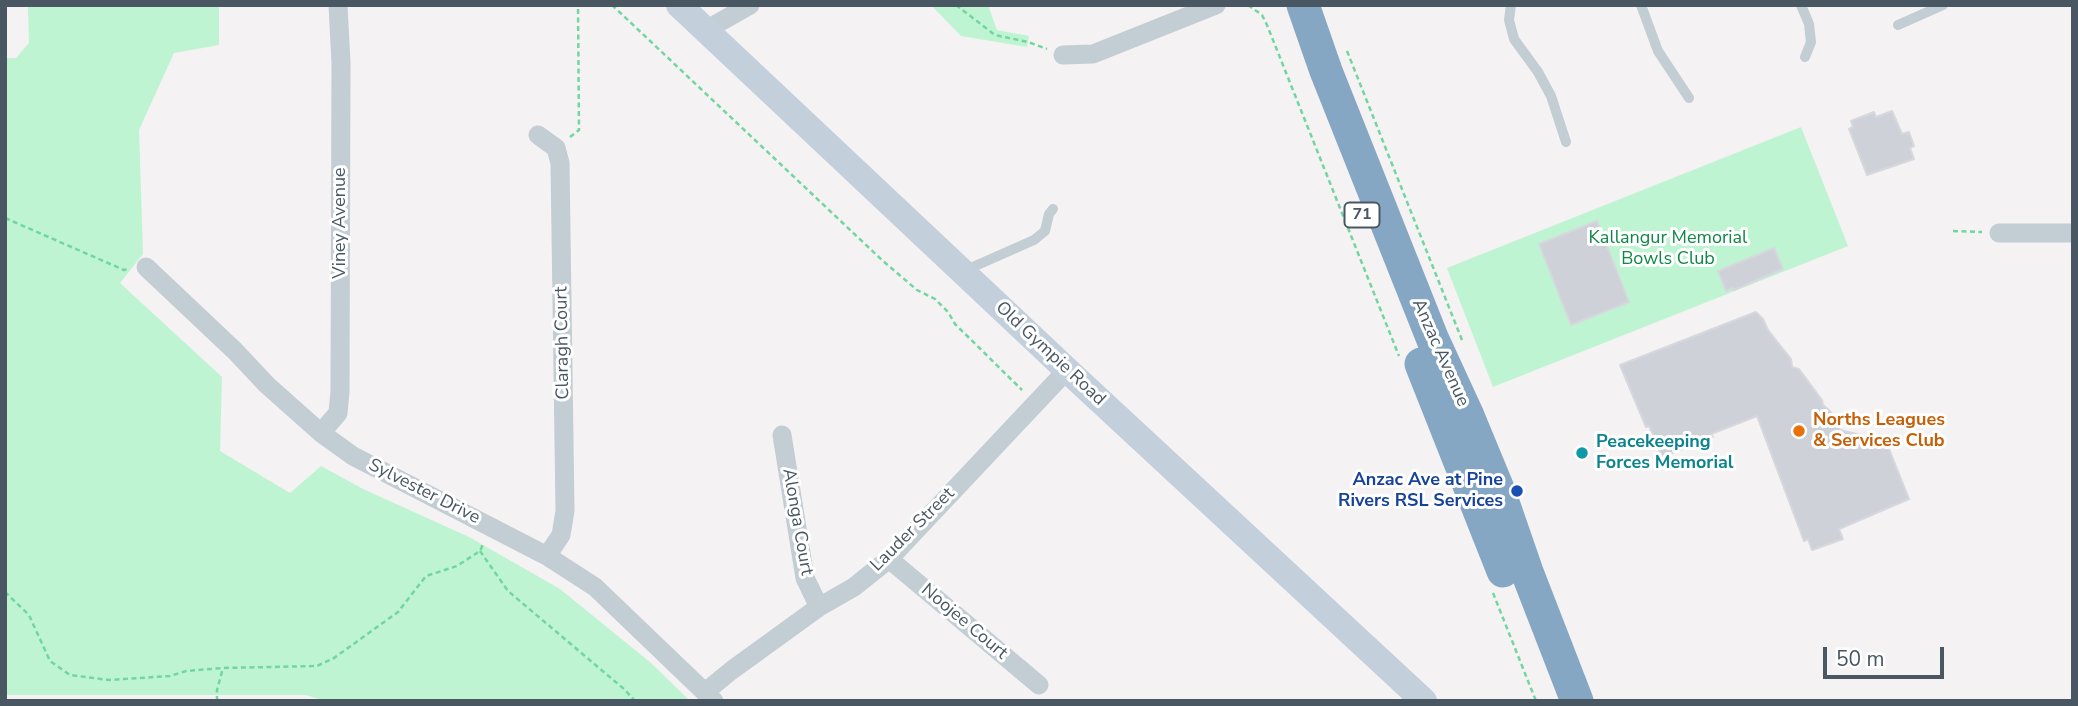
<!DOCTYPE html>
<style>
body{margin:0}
#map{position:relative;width:2078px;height:706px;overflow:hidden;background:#f4f2f2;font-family:"Nunito Sans",sans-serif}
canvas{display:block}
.frame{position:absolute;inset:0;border:7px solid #485762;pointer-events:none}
.scale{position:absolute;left:1823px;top:647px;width:121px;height:32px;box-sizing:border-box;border:4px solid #485762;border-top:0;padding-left:9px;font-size:21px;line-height:24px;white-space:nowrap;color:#485762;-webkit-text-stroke:5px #fff;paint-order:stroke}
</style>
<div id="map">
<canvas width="2078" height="706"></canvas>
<div class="frame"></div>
<div class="scale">50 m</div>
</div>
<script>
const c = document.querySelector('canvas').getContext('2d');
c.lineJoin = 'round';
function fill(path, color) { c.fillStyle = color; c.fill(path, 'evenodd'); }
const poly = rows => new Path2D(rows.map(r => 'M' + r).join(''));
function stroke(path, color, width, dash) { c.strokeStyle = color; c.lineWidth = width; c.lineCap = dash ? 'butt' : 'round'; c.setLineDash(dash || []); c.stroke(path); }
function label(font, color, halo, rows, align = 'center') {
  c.font = font + ' "Nunito Sans",sans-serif'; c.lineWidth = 6; c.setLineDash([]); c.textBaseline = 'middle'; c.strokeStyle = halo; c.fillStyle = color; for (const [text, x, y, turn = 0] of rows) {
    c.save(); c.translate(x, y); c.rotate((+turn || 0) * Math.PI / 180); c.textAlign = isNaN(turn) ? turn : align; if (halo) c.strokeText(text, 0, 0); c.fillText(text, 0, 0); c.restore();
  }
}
fill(poly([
 [28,5,219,5,219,45,174,53,139,130,143,254,120,283,222,377,220,451,290,493,321,466,363,489,469,537,560,589,651,663,690,701,325,701,306,695,5,695,5,58,16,58,29,43],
 [931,5,988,5,997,30,1029,36,1027,47,961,36],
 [1801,127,1848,246,1493,387,1447,268]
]), '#bef4d1');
const building = poly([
 [1892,111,1902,134,1909,132,1914,146,1910,148,1914,159,1867,175,1849,129,1853,127,1851,121,1874,112,1876,117,1892,111],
 [1597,221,1629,302,1571,325,1539,244,1597,221],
 [1774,248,1783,269,1734,290,1733,288,1726,291,1718,271,1774,248],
 [1756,312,1763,319,1768,330,1791,359,1792,367,1799,369,1822,400,1823,405,1830,411,1838,422,1840,430,1865,436,1870,446,1889,449,1909,499,1839,529,1843,539,1812,550,1808,539,1804,541,1757,416,1711,434,1713,437,1662,457,1649,426,1646,427,1620,365,1756,312]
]);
fill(building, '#ced2d8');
stroke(building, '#d6d8de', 2);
stroke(poly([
 [612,5,883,261,917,290,935,299,948,312,955,324,1022,390],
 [956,5,995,35,1028,42,1047,49],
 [1248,5,1262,15,1267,25,1399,356],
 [1347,51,1462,340],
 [570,137,579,130,578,5],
 [5,218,124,270,128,269],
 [1953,231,1982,232],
 [480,551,508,591,624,689,635,701],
 [5,592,29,615,50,661,70,675,109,680,170,676,186,671,223,668,317,666,334,658,398,612,426,576,457,566,480,551,483,544],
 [1493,593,1536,701],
 [217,701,217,690,223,668]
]), '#72d6a0', 2.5, [5, 3.5]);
stroke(poly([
 [1511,5,1509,20,1514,39,1538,72,1551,96,1566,142],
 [1641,5,1658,51,1689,98],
 [1801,5,1809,24,1811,42,1805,57],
 [1898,25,1943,5],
 [966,270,1034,240,1045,231,1049,214,1053,209]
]), '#c2cdd4', 10);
stroke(poly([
 [706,30,750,5],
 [1063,55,1093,54,1216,5],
 [538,135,556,148,560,163,565,511,561,535,547,556],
 [1999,233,2073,233],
 [146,267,235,351,267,385,321,433,353,456,547,556,595,587,714,701],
 [321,433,338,413,340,392,341,63,338,5],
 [782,435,805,578,819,607],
 [889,559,1039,685],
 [705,692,732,670,819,607,854,587,889,559,1067,370]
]), '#c2cdd4', 19);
stroke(poly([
 [679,5,1067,370,1424,701]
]), '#c3d0dc', 26);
stroke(poly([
 [1303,5,1326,71,1433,340,1468,416,1499,491,1527,572,1577,701],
 [1421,364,1503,571]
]), '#86a7c4', 33);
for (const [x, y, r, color] of [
 [1799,431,7,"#e8710a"],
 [1582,453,7,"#0f9aa8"],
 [1517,491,7,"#1a4fb4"]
]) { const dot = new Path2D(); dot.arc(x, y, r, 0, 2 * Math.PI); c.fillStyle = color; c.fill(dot); stroke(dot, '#fff', 2.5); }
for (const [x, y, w] of [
 [1362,215,35]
]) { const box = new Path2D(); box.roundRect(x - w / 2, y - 12.5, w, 25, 5); c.fillStyle = '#fff'; c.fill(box); stroke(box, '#485762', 2); }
label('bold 16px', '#485762', null, [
 ["71",1362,215]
]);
label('18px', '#485762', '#fff', [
 ["Viney Avenue",341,223,-90],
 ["Claragh Court",563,343,-91],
 ["Anzac Avenue",1440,353,66],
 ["Old Gympie Road",1050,354,43],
 ["Sylvester Drive",424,492,27],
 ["Alonga Court",797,522,80],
 ["Lauder Street",913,530,-45],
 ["Noojee Court",964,622,40]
]);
label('18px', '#0f8745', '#fff', [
 ["Kallangur Memorial",1668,239],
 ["Bowls Club",1668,260]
]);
label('bold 18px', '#c56008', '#fff', [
 ["Norths Leagues",1813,421],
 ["& Services Club",1813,442]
], 'left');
label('bold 18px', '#0d838f', '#fff', [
 ["Peacekeeping",1596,443],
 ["Forces Memorial",1596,464]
], 'left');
label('bold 18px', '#164399', '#fff', [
 ["Anzac Ave at Pine",1503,481],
 ["Rivers RSL Services",1503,502]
], 'right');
</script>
